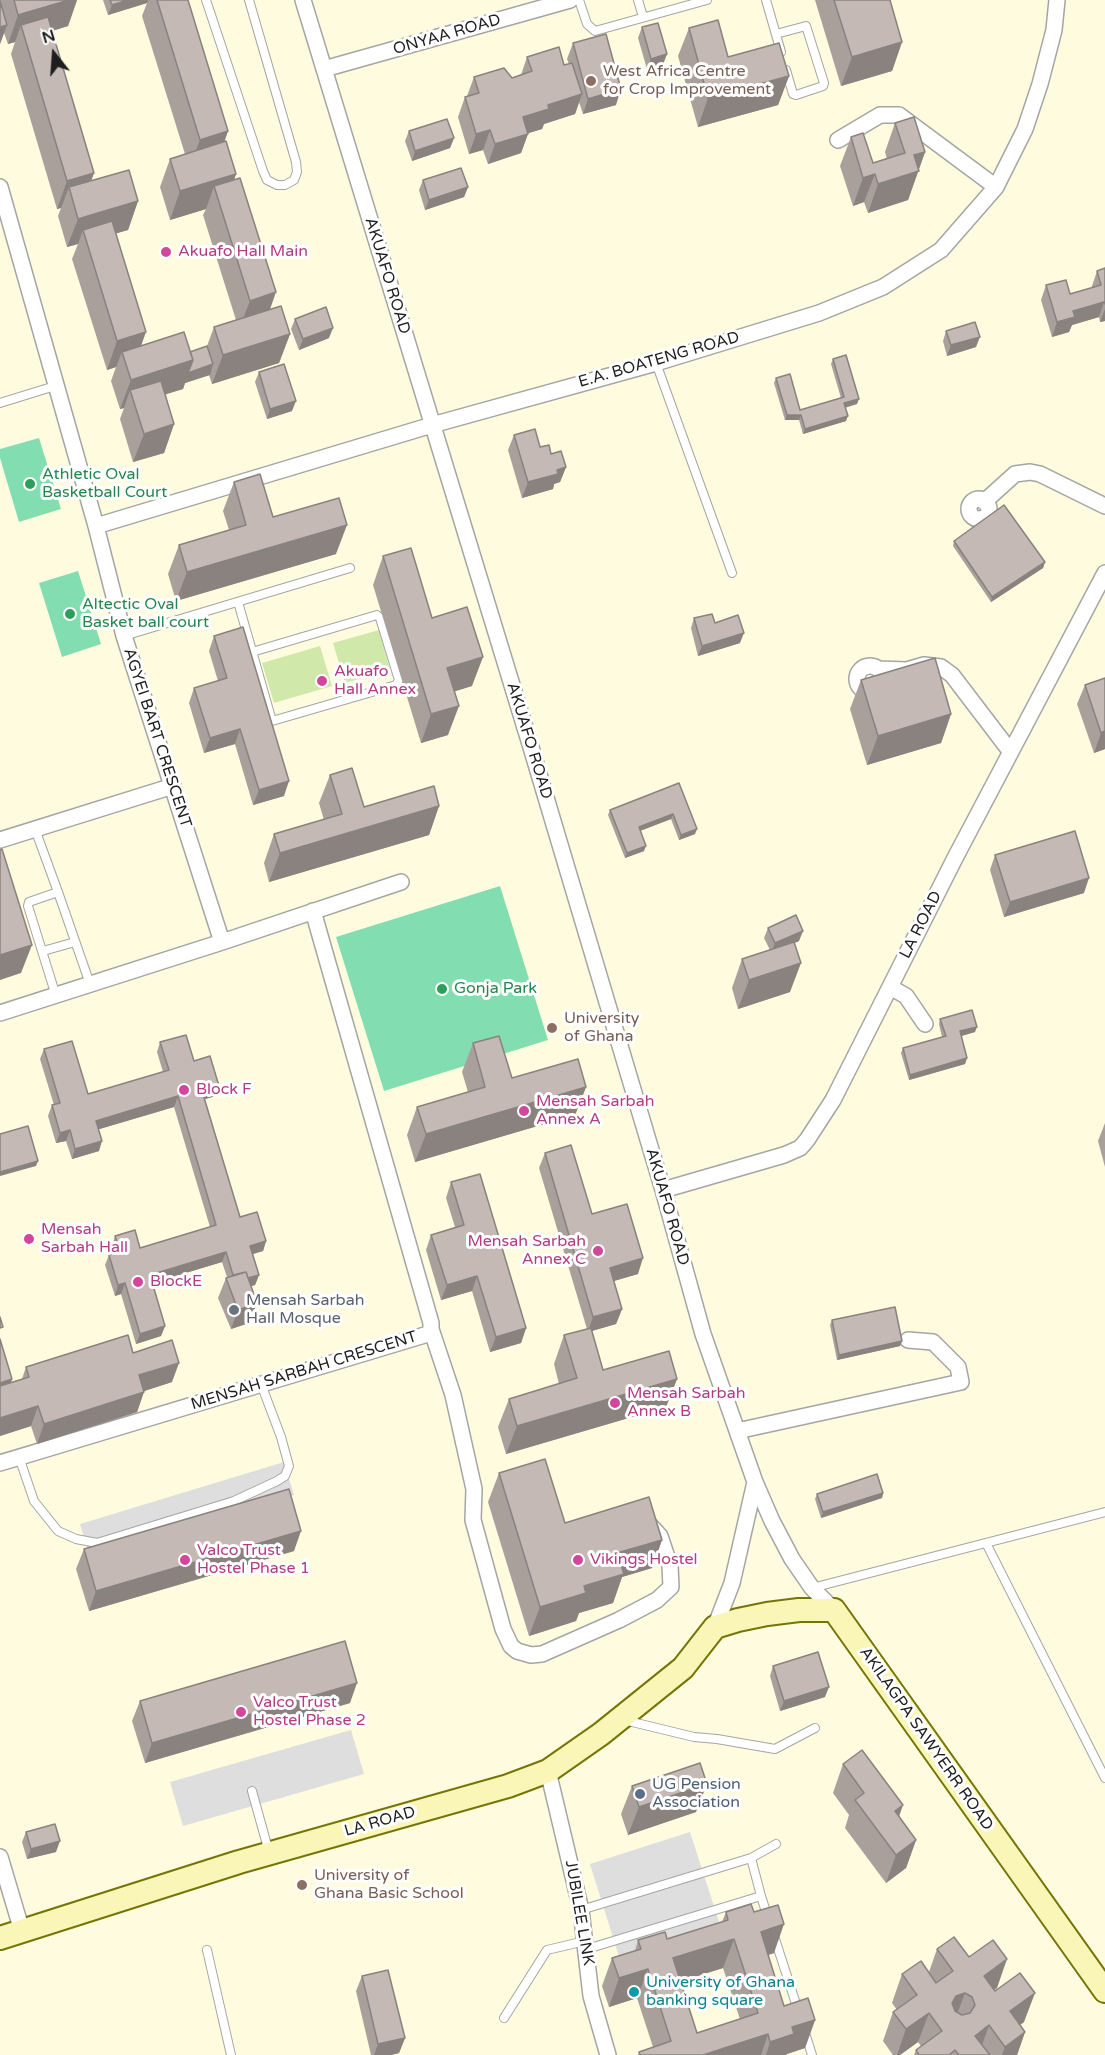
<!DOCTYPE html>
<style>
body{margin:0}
#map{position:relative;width:1105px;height:2055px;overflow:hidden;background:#efeae4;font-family:"Varela Round",sans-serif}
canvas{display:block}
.north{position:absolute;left:24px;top:24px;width:60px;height:60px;-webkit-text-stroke:4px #fff;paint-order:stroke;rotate:343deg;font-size:16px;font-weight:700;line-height:24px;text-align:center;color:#1e1e1e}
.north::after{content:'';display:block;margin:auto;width:21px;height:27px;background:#1e1e1e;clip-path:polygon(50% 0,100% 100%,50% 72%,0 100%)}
</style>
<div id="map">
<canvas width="1105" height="2055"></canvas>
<div class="north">N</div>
</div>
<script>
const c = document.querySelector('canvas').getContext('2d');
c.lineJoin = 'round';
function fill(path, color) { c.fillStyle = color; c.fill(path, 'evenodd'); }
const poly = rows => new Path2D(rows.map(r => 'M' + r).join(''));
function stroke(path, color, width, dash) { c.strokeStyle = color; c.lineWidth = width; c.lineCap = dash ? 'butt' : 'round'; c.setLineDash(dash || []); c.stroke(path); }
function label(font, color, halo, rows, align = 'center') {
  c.font = font + ' "Varela Round",sans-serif'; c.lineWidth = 6; c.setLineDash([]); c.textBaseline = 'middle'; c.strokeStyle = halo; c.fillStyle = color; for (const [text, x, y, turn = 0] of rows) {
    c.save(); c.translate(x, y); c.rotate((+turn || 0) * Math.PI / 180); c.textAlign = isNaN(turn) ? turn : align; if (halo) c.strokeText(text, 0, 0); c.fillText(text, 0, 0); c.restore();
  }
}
fill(poly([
 [0,0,1105,0,1105,2055,0,2055]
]), '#fffbde');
fill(poly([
 [379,630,390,670,345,683,333,643],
 [320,646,332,686,274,703,262,663]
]), '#d0e9aa');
fill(poly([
 [39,438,61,509,19,522,0,458,0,449],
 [78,571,101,644,62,657,39,583],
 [500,886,548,1040,384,1091,336,937]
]), '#82deb1');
fill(poly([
 [284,1462,294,1495,90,1557,80,1524],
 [351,1730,364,1774,183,1826,170,1782],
 [690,1832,721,1928,620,1960,590,1864]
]), '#dedede');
const lane = poly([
 [206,0,263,171,267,180,277,185,285,185,294,180,297,172,296,162,249,0],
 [579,0,587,24,595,31,707,0],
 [638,0,643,17],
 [766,0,781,52],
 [776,34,806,26,824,83,823,86,796,95,793,94,786,70],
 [656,363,732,573],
 [0,403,55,386],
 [238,602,272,721,396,685,399,680,380,618,377,615,252,652],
 [124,636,350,568],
 [35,829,58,892,29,902,28,906,56,996],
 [58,892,90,984],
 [43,951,75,942],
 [19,1457,34,1501,58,1531,76,1539,97,1543,234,1501,277,1481,285,1476,289,1466,281,1437,261,1384],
 [986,1543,1105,1778],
 [812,1588,1105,1512],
 [624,1720,694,1737,717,1739,775,1749,815,1728],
 [252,1791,269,1852],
 [751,1858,776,1844],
 [581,1910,751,1858,761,1896],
 [774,1936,798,2010],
 [587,1949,761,1896,768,1918],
 [207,1950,231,2055],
 [504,2018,547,1950,585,1941],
 [805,2033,812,2055]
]);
const street = poly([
 [303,0,530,744,663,1190,703,1334,755,1482,772,1521,792,1559,812,1588,834,1610],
 [324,69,570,0],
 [838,140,880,115,899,115,996,187],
 [0,187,96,526,124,636,222,942],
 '969 509a10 10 0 1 1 20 0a10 10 0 1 1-20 0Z',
 [984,502,1015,474,1030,472,1040,474,1105,506],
 [96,526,432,425,656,363,819,313,883,287,941,250,996,187,1025,129,1040,84,1054,30,1057,0],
 '857 679a13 13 0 1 1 26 0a13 13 0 1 1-26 0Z',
 [879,669,907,670,924,665,941,667,952,675,1010,751],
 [0,840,173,786],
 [313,911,431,1323,431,1329,453,1395,474,1489,473,1520,503,1629,511,1646,517,1651,531,1655,542,1654,619,1620,657,1600,671,1587,670,1566,660,1536,649,1524],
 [890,987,906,996,925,1024],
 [0,1013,222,942,401,882],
 [663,1190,784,1155,800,1148,807,1140,833,1100,955,858,1105,573],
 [737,1431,961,1382,958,1367,933,1342,908,1340],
 [0,1463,428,1334,431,1329],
 [715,1627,732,1583,755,1482],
 [548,1771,581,1910,591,1996,608,2055],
 [0,1857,22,1931]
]);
const secondary = poly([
 [0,1938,239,1862,508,1786,548,1771,601,1734,683,1668,715,1627,738,1620,767,1614,799,1610,834,1610,1105,1991]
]);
stroke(lane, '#a5a5a5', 10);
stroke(street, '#a5a5a5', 18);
stroke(secondary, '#757505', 26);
stroke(lane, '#fff', 8);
stroke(street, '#fff', 15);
stroke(secondary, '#f9f6b8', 22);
fill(poly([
 [0,0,77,0,68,26,52,31,94,173,91,181,138,201,128,230,116,233,141,346,190,352,207,346,214,327,236,320,203,215,206,209,170,220,160,187,170,159,185,154,142,16,147,3,108,15,103,0,188,0,228,131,224,142,236,174,234,180,270,310,290,334,279,363,212,384,209,375,185,383,183,389,165,394,174,424,164,453,133,462,120,419,124,408,120,409,111,381,116,367,107,370,72,259,78,244,67,247,58,216,61,208,57,209,11,54,15,42,8,44,4,33,0,44],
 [815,0,890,0,902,42,892,71,841,86],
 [642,27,667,54,663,64,647,69,638,38],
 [689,28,728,57,789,76,778,105,698,127,678,56],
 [573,43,616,105,583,114,579,102,575,114,544,124,542,129,528,133,521,153,488,164,483,150,469,154,458,117,465,97,467,96,474,77,512,78,521,75,527,57,564,65,569,64,567,59],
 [895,123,925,152,908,200,868,213,864,202,853,206,840,166,851,137,873,163,887,159,885,152],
 [409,131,454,138,450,148,412,161,405,141],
 [423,180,468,187,464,197,425,210,419,190],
 [1105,268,1105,321,1100,322,1099,317,1072,325,1069,332,1052,337,1041,300,1046,285,1070,294,1092,288,1092,286,1097,271],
 [295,319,329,338,299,350,291,329],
 [946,331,976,347,947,356,943,341],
 [833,359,857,404,845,408,846,421,803,434,799,420,785,420,774,383,776,378,800,410,841,398,831,364],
 [259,372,292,411,267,419,255,382],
 [514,435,540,447,551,454,566,467,560,482,554,484,553,489,522,498,508,450],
 [234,482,273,517,336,554,176,601,168,574,179,545,229,530,223,511],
 [954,541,1045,562,1043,568,991,602,953,546],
 [383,556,432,618,472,686,454,691,448,735,421,743,373,585],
 [694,618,740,643,698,656,691,628],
 [214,636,284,796,253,805,235,744,204,753,189,703,194,688,218,681,209,651],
 [1105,678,1105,749,1094,753,1077,704,1085,685],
 [861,680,951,714,941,743,867,765,850,709],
 [330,775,364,807,439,806,429,835,269,882,264,863,274,834,324,820,319,803],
 [679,783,695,834,679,840,671,819,640,831,644,851,625,858,608,815,610,810],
 [995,855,1084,893,1004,917,990,870],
 [768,928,799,941,794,943,790,992,738,1009,732,988,742,959,770,950,764,938],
 [940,1019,975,1032,961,1036,967,1058,965,1064,909,1080,901,1053,903,1048,942,1037,939,1024],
 [160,1042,194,1061,219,1086,216,1096,205,1099,240,1217,266,1241,263,1251,253,1254,259,1275,255,1285,251,1286,257,1303,249,1323,231,1329,218,1298,226,1278,227,1277,222,1262,152,1283,165,1326,161,1336,136,1344,121,1294,115,1296,105,1265,109,1255,114,1253,112,1246,115,1236,140,1248,210,1227,174,1107,99,1129,99,1151,72,1159,66,1141,56,1143,48,1116,52,1105,54,1105,40,1059,44,1049,88,1094,163,1072,157,1052],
 [473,1043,512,1078,586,1087,575,1115,415,1162,407,1135,417,1107,468,1092,462,1072],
 [1105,1123,1105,1167,1098,1141],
 [545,1153,638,1274,613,1281,622,1309,616,1324,592,1331,603,1370,677,1379,666,1407,506,1454,498,1427,509,1399,559,1384,554,1364,564,1335,587,1329,539,1168],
 [451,1182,526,1328,521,1343,490,1352,472,1291,441,1300,426,1250,431,1235,455,1227,446,1198],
 [832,1320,902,1341,900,1346,837,1360,830,1325],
 [0,1339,12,1379,11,1382,22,1379,26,1367,133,1353,172,1382,144,1391,137,1412,37,1444,31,1426,0,1436],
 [499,1473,565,1523,662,1540,652,1568,622,1577,613,1603,579,1613,576,1621,529,1636,488,1502],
 [883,1493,882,1498,821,1518,815,1499,817,1494],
 [84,1549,294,1551,89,1611,76,1569],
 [773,1666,825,1697,780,1711,770,1676],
 [140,1701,350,1703,145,1763,132,1721],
 [843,1764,899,1816,916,1840,906,1868,886,1883,845,1828,849,1815,833,1793],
 [632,1786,696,1812,628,1835,621,1814],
 [26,1832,56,1852,27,1859,22,1842],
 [726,1912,754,1912,774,1953,768,1955,784,2006,815,2020,805,2048,787,2054,786,2055,638,2055,639,2052,653,2047,637,1998,609,2007,602,1986,612,1958,635,1951,638,1940,667,1939,722,1922],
 [723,1968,740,2019,697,2033,681,1981],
 [937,1949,969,1957,997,1988,994,1990,1024,2022,1020,2025,1025,2032,1017,2055,914,2055,916,2050,921,2046,918,2042,900,2055,893,2055,883,2041,893,2012,897,2010,892,2003,902,1974,929,1972],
 [362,1976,405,2038,399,2053,391,2055,371,2055,356,1991]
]), '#a99f9b');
fill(poly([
 [69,0,77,0,68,26,26,39,21,25,15,42,8,44,18,15],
 [128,0,148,0,147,3,108,15,112,5],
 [7,25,0,44,0,27],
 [902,42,892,71,841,86,852,57],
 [667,54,663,64,647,69,651,59],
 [789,76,778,105,698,127,708,98],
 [621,89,616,105,583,114,588,99],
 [582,94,575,114,544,124,542,129,516,137,523,117,548,105],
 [490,130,483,150,469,154,476,134],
 [228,131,218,160,189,168,200,140],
 [528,134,521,153,488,164,495,144],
 [454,138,450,148,412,161,415,151],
 [925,152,908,200,868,213,878,184,914,155],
 [94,173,83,202,69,187,61,208,57,209,67,181],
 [236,174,226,203,214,186,206,209,170,220,180,191],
 [875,174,864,202,853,206,863,178],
 [468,187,464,197,425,210,429,200],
 [138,201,128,230,87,242,83,230,78,244,67,247,78,219],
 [276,292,266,321,239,329,250,301],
 [1104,302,1099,317,1072,325,1069,332,1052,337,1057,322,1073,311],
 [1105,309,1105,321,1100,322],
 [333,328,329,338,299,350,303,339],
 [146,332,136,360,122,352,116,367,107,370,117,341],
 [290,334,279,363,212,384,223,355],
 [980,337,976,347,947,356,951,345],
 [193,360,213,364,210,375,185,383,183,389,135,404,130,390,124,408,120,409,131,380],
 [859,399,857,404,842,408,844,403],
 [296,401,292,411,267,419,270,409],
 [787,415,801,415,799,420,785,420],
 [848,416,846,421,803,434,805,429],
 [174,424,164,453,133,462,144,434],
 [566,467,560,482,554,484,553,489,522,498,528,482,557,470],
 [347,525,336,554,176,601,187,572],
 [1045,562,1043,568,991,602,992,597],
 [744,633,740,643,698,656,702,646],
 [483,657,472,686,437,697,447,668],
 [459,706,448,735,421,743,431,714],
 [951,714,941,743,867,765,878,736],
 [240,729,235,744,204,753,210,738],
 [1105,731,1105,749,1094,753,1101,733],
 [289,781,284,796,253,805,259,790],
 [439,806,429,835,269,882,280,853],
 [673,814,671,819,637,832,639,827],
 [697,829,695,834,679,840,681,835],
 [646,846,644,851,625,858,627,853],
 [1089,878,1084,893,1004,917,1010,902],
 [803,931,799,941,771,954,775,943],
 [32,945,21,973,0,980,0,955],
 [801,963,790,992,738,1009,749,980],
 [977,1027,975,1032,958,1037,960,1031],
 [967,1058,965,1064,909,1080,910,1075],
 [219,1086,216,1096,198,1101,202,1091],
 [586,1087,575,1115,415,1162,426,1134],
 [178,1096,174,1107,93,1131,96,1121],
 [70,1130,66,1141,56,1143,60,1133],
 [102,1141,99,1151,72,1159,75,1149],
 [38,1161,36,1166,0,1176,0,1172],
 [266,1241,263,1251,246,1256,250,1246],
 [226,1252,222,1262,146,1285,150,1275],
 [643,1258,638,1274,604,1284,610,1268],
 [259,1275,255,1285,231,1292,235,1281],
 [477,1276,472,1291,441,1300,447,1285],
 [125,1283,121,1294,115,1296,118,1285],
 [257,1303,249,1323,231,1329,238,1310],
 [622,1309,616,1324,588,1332,593,1317],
 [165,1326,161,1336,136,1344,140,1334],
 [526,1328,521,1343,490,1352,496,1337],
 [902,1341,900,1346,837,1360,839,1355],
 [179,1363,172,1382,132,1395,139,1375],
 [12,1379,9,1389,0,1392,0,1383],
 [677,1379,666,1407,506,1454,517,1426],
 [144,1392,137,1412,37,1444,44,1424],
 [38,1406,31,1426,0,1436,0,1418],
 [883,1493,882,1498,821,1518,823,1512],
 [301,1531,294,1551,89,1611,96,1591],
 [662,1540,652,1568,622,1577,613,1603,579,1613,576,1621,529,1636,540,1607,584,1586,617,1553],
 [357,1683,350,1703,145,1763,152,1743],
 [829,1687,825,1697,780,1711,784,1701],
 [707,1784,696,1812,628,1835,639,1807],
 [903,1805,893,1834,895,1811],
 [916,1840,906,1868,886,1883,896,1855],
 [60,1841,56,1852,27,1859,31,1849],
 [784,1924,774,1953,750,1961,761,1932],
 [734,1939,723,1968,663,1987,673,1958],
 [1007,1959,997,1988,974,2005,984,1976],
 [648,1969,637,1998,609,2007,619,1978],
 [965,1993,954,2022,952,2003,956,1996],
 [1035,1993,1024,2022,999,2040,1010,2011],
 [929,2013,918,2042,900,2055,897,2055,906,2029],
 [815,2020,805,2048,787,2054,786,2055,766,2055,770,2042,792,2027],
 [989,2025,979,2054,975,2036],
 [1025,2032,1017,2055,1002,2055,1005,2047],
 [768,2034,761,2055,703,2055],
 [405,2038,399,2053,391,2055,374,2055,378,2044]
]), '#89827e');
const building = poly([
 [14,0,69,0,18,15,14,0],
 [110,0,128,0,112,5,110,0],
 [157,0,188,0,228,131,200,140,157,0],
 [834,0,890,0,902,42,852,57,834,0],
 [0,1,7,25,0,27,0,1],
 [48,17,94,173,67,181,21,25,48,17],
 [718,20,728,57,779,43,789,76,708,98,689,28,718,20],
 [658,23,667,54,651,59,642,27,658,23],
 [606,34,621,89,588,99,573,43,606,34],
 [559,47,564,65,572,63,582,94,548,105,549,109,523,117,528,134,495,144,490,130,476,134,465,97,479,93,474,77,504,68,512,78,532,71,527,57,559,47],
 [914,117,925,152,914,155,919,171,878,184,875,174,863,178,851,137,863,133,873,163,905,153,895,123,914,117],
 [447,119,454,138,415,151,409,131,447,119],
 [226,141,236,174,180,191,170,159,226,141],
 [461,168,468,187,429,200,423,180,461,168],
 [129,170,138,201,78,219,69,187,129,170],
 [240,178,276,292,250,301,214,186,240,178],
 [112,221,146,332,117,341,83,230,112,221],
 [1105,268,1105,304,1104,302,1073,311,1075,317,1057,322,1046,285,1066,280,1070,294,1101,285,1097,271,1105,268],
 [281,306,290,334,223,355,214,327,281,306],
 [326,307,333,328,303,339,295,319,326,307],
 [975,322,980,337,951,345,946,331,975,322],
 [184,332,193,360,131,380,122,352,184,332],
 [207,346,213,364,188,373,193,360,190,352,207,346],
 [846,355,859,399,844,403,848,416,805,429,801,415,787,415,776,378,790,374,800,410,844,397,833,359,846,355],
 [284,364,296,401,270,409,259,372,284,364],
 [161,381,174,424,144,434,130,390,161,381],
 [535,429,540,447,549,445,551,454,561,451,566,467,557,470,558,474,528,482,514,435,535,429],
 [260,474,273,517,339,498,347,525,187,572,179,545,246,525,234,482,260,474],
 [1004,505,1045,562,992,597,954,541,1004,505],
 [411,548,432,618,467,607,483,657,447,668,459,706,431,714,383,556,411,548],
 [712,614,715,623,738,615,744,633,702,646,694,618,712,614],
 [243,627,289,781,259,790,240,729,210,738,194,688,227,678,214,636,243,627],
 [935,658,951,714,878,736,861,680,935,658],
 [1105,678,1105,731,1101,733,1085,685,1105,678],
 [352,768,364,807,434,786,439,806,280,853,274,834,342,814,330,775,352,768],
 [679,783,697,829,681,835,673,814,639,827,646,846,627,853,610,810,679,783],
 [1075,831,1089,878,1010,902,995,855,1075,831],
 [2,849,32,945,0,955,0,850,2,849],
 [796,915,803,931,775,943,768,928,796,915],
 [794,942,801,963,749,980,742,959,794,942],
 [972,1010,977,1027,960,1031,967,1058,910,1075,903,1048,946,1036,940,1019,972,1010],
 [186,1035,194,1061,210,1056,219,1086,202,1091,240,1217,257,1212,266,1241,250,1246,259,1275,248,1278,246,1272,233,1275,226,1252,150,1275,165,1326,140,1334,125,1283,118,1285,109,1255,120,1251,115,1236,135,1230,140,1248,216,1225,178,1096,96,1121,102,1141,75,1149,70,1130,60,1133,52,1105,60,1103,44,1049,72,1041,88,1094,169,1070,160,1042,186,1035],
 [499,1036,512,1078,578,1059,586,1087,426,1134,417,1107,485,1087,473,1043,499,1036],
 [28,1126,38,1161,0,1172,0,1134,28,1126],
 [571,1145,592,1214,627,1204,643,1258,610,1268,622,1309,593,1317,545,1153,571,1145],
 [480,1174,526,1328,496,1337,477,1276,447,1285,431,1235,464,1225,451,1182,480,1174],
 [246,1272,257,1303,238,1310,226,1278,246,1272],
 [895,1307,902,1341,839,1355,832,1320,895,1307],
 [0,1317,3,1327,0,1328,0,1317],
 [591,1328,603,1370,669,1351,677,1379,517,1426,509,1399,577,1378,564,1335,591,1328],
 [128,1335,133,1353,172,1340,179,1363,139,1375,144,1392,44,1424,38,1406,0,1418,0,1386,29,1377,26,1367,128,1335],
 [0,1339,12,1379,0,1383,0,1339],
 [545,1459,565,1523,649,1497,662,1540,617,1553,624,1574,584,1586,586,1593,540,1607,499,1473,545,1459],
 [877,1474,883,1493,823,1512,817,1494,877,1474],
 [289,1489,301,1531,96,1591,84,1549,289,1489],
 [345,1641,357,1683,152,1743,140,1701,345,1641],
 [818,1652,829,1687,784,1701,773,1666,818,1652],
 [862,1750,903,1805,895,1811,916,1840,896,1855,855,1800,864,1793,843,1764,862,1750],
 [700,1763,707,1784,639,1807,632,1786,700,1763],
 [55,1824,60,1841,31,1849,26,1832,55,1824],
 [751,1904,754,1912,778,1905,784,1924,761,1932,784,2006,808,1998,815,2020,792,2027,794,2034,770,2042,768,2034,703,2055,640,2055,639,2052,671,2041,648,1969,619,1978,612,1958,641,1949,638,1940,665,1932,667,1939,728,1920,726,1912,751,1904],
 [734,1939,758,2013,697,2033,673,1958,734,1939],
 [954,1937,969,1957,993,1940,1007,1959,984,1976,995,1991,1020,1973,1035,1993,1010,2011,1025,2032,1005,2047,989,2025,975,2036,990,2055,959,2055,955,2050,949,2055,919,2055,916,2050,942,2031,929,2013,906,2029,893,2012,917,1995,902,1974,921,1961,936,1983,953,1971,937,1949,954,1937],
 [965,1993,972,1997,975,2005,970,2013,962,2015,955,2011,952,2003,956,1996,965,1993],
 [388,1970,405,2038,378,2044,362,1976,388,1970]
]);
fill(building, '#c4b9b4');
stroke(building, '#89827e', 1.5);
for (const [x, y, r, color] of [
 [591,81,6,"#8d6e63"],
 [166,252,6,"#d1479c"],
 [30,484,6,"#2e9e5b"],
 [70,614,6,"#2e9e5b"],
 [322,681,6,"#d1479c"],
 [442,989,6,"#2e9e5b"],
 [552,1028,6,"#8d6e63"],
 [184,1090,6,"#d1479c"],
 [524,1111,6,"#d1479c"],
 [29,1239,6,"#d1479c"],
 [598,1251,6,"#d1479c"],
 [138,1282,6,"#d1479c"],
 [234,1310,6,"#6b7280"],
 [615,1403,6,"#d1479c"],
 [185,1560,6,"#d1479c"],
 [578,1560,6,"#d1479c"],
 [241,1712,6,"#d1479c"],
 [640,1794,6,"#5c6f8a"],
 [302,1885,6,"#8d6e63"],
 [634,1992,6,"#0f9aa8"]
]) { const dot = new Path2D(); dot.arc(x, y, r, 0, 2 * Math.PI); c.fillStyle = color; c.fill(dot); stroke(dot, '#fff', 2); }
label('16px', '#1e1e1e', '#fff', [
 ["ONYAA ROAD",447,35,-16],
 ["AKUAFO ROAD",387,276,73],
 ["E.A. BOATENG ROAD",659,360,-16],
 ["AGYEI BART CRESCENT",157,738,72],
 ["AKUAFO ROAD",529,741,73],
 ["LA ROAD",921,925,-63],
 ["AKUAFO ROAD",667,1207,74],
 ["MENSAH SARBAH CRESCENT",304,1371,-17],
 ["AKILAGPA SAWYERR ROAD",926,1739,55],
 ["LA ROAD",380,1822,-16],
 ["JUBILEE LINK",579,1913,80]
]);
label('16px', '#785e54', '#fff', [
 ["West Africa Centre",603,72],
 ["for Crop Improvement",603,90],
 ["University",564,1019],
 ["of Ghana",564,1037],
 ["University of",314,1876],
 ["Ghana Basic School",314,1894]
], 'left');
label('16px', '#b23c85', '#fff', [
 ["Akuafo Hall Main",178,252],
 ["Akuafo",334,672],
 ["Hall Annex",334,690],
 ["Block F",196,1090],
 ["Mensah Sarbah",536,1102],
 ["Annex A",536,1120],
 ["Mensah",41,1230],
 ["Sarbah Hall",41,1248],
 ["Mensah Sarbah",586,1242,"right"],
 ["Annex C",586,1260,"right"],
 ["BlockE",150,1282],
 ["Mensah Sarbah",627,1394],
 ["Annex B",627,1412],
 ["Valco Trust",197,1551],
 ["Hostel Phase 1",197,1569],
 ["Vikings Hostel",590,1560],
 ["Valco Trust",253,1703],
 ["Hostel Phase 2",253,1721]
], 'left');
label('16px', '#27864d', '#fff', [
 ["Athletic Oval",42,475],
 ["Basketball Court",42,493],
 ["Altectic Oval",82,605],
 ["Basket ball court",82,623],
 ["Gonja Park",454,989]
], 'left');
label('16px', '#5b616d', '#fff', [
 ["Mensah Sarbah",246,1301],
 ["Hall Mosque",246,1319]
], 'left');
label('16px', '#4e5e75', '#fff', [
 ["UG Pension",652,1785],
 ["Association",652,1803]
], 'left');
label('16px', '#0d838f', '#fff', [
 ["University of Ghana",646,1983],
 ["banking square",646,2001]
], 'left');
</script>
